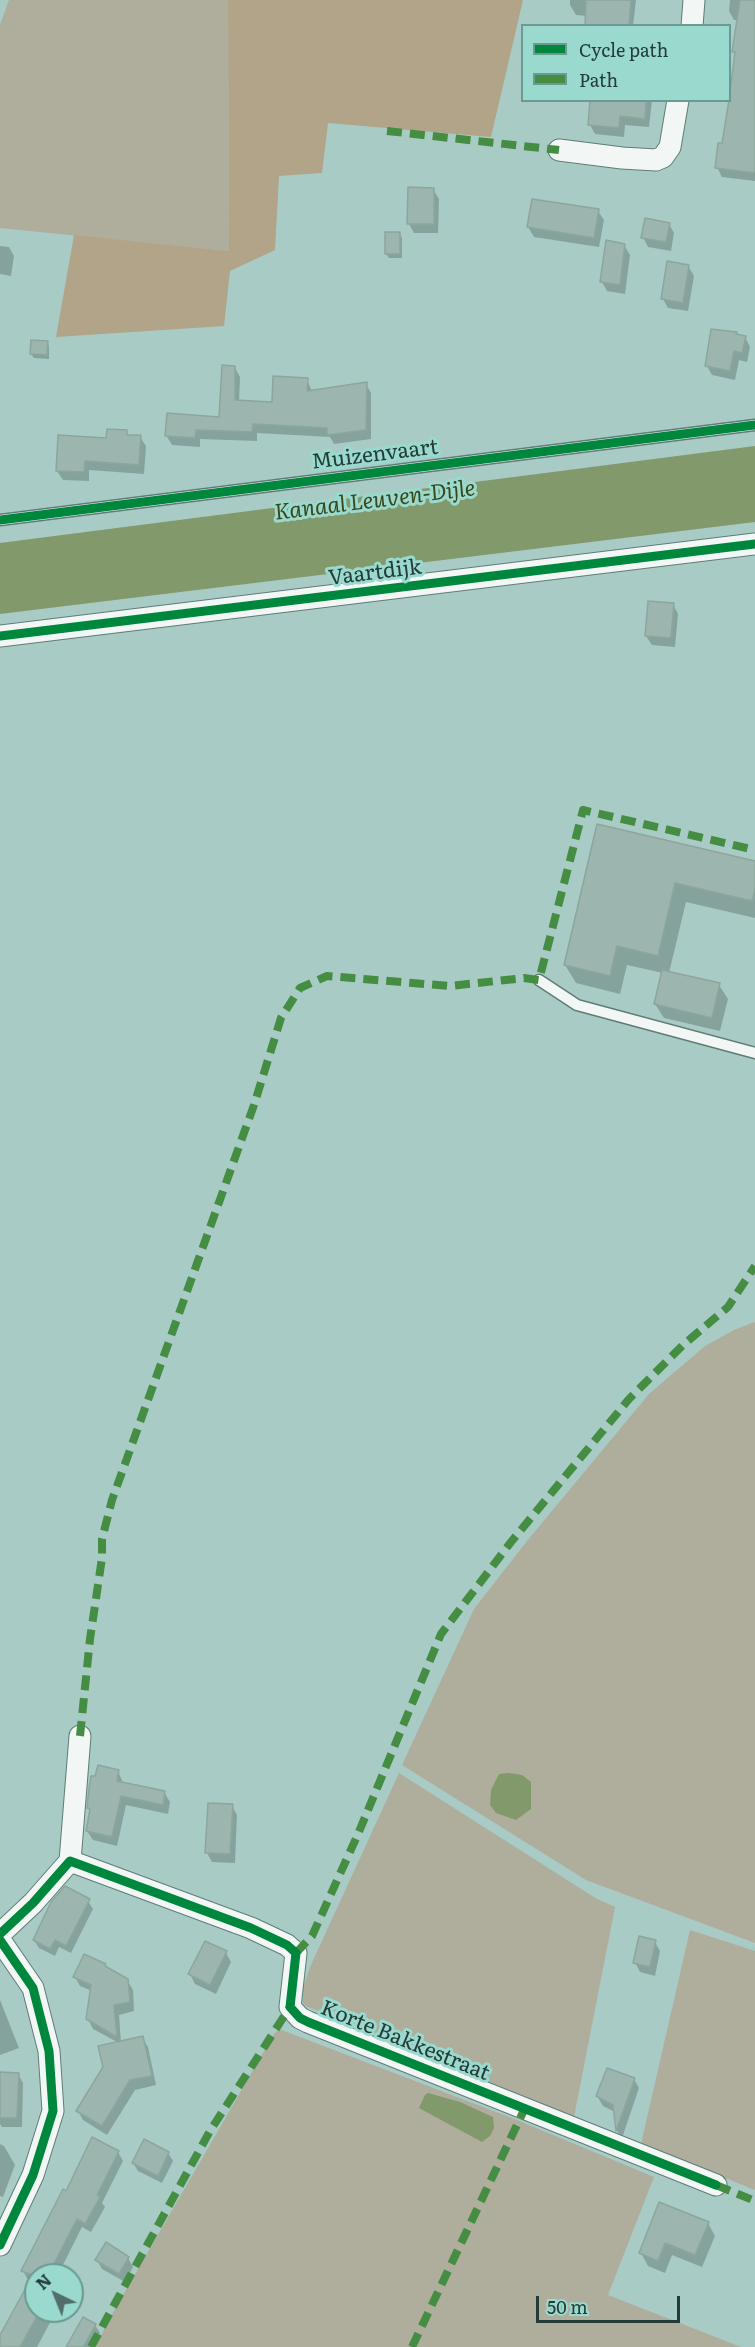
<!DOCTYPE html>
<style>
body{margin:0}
#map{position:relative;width:755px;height:2347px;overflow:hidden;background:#a8cbc5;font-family:Literata,serif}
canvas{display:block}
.legend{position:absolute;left:521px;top:24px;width:210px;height:78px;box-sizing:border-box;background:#9ad9ce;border:2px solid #6a9a92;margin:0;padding:8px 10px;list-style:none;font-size:18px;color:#233c38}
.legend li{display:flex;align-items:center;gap:12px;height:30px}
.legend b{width:30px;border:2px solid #6a9a92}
.north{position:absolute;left:24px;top:2263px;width:60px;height:60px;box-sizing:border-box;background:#9ad9ce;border:2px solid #6a9a92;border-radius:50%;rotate:317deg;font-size:16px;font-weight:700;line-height:24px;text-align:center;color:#233c38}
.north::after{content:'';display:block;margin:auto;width:21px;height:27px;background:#526e69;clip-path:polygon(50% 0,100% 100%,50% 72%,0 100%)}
.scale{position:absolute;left:536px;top:2296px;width:144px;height:27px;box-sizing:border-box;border:3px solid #233c38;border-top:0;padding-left:8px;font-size:18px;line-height:21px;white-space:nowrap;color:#233c38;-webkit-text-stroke:4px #9ad9ce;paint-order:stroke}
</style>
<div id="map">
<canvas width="755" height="2347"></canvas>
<ul class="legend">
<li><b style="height:8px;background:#00873e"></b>Cycle path</li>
<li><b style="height:8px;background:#458d42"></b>Path</li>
</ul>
<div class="north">N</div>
<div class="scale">50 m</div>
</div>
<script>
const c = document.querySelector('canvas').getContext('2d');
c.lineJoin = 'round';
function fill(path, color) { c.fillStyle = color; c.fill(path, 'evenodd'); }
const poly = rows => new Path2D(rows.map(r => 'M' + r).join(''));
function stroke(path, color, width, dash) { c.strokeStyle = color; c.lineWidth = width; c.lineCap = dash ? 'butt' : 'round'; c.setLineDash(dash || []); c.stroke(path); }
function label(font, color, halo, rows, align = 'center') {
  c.font = font + ' Literata,serif'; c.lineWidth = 6; c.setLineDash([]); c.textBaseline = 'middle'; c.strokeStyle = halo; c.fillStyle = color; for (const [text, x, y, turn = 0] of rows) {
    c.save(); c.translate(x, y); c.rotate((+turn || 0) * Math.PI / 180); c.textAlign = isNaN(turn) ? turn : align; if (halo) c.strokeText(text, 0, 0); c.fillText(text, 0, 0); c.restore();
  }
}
fill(poly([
 [9,0,228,0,229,251,0,228,0,25],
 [755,1322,755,1943,586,1880,402,1765,474,1609,527,1541,649,1394,705,1346,734,1330],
 [399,1773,597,1899,615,1907,574,2117,306,2006,303,2003,302,1991,310,1967],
 [690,1930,755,1951,755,2190,641,2144],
 [279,2029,517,2120,654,2177,608,2295,741,2347,96,2347,107,2323,274,2034]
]), '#afad9b');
fill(poly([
 [228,0,523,0,491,137,328,123,322,173,279,176,275,250,230,271,224,326,56,337,74,235,229,251]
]), '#b1a488');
fill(poly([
 [755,446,755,522,0,614,0,543],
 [509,1773,522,1775,531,1782,531,1809,516,1820,496,1813,490,1805,491,1790,499,1774],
 [428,2093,460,2102,493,2117,494,2128,490,2136,482,2142,419,2108,425,2095]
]), '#82996c');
fill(poly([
 [570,0,636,0,633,26,586,26,587,16,576,15,570,5],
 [730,0,755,0,755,181,722,177,717,167,724,145,736,56,733,51,738,20,734,20,729,11],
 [604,100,652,100,649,127,625,125,624,137,595,134,590,125],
 [433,189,439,199,438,233,414,233,409,224],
 [598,211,604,220,599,247,534,237,528,227],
 [669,224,674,233,671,251,648,247,643,237],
 [399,233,402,238,402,258,389,258,386,254],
 [624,245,630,255,625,294,607,291,602,282],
 [0,246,9,247,14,256,11,276,0,274],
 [688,266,694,276,688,311,668,308,663,299],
 [737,336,745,337,750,347,747,362,739,360,735,380,712,375,707,366],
 [47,342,49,346,49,359,34,358,31,354],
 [235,368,240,377,239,401,273,403,307,379,312,392,366,384,371,393,371,439,334,444,330,437,257,433,257,441,200,439,200,447,172,445,166,435,221,419],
 [126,432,129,437,140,437,146,446,144,474,89,470,89,481,63,480,57,471,108,439],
 [673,604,678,614,675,647,652,645,646,636],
 [598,826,755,862,755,918,686,902,669,973,719,985,728,999,720,1031,664,1018,655,1004,663,973,627,965,620,994,576,983,565,965],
 [118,1771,123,1783,164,1792,170,1802,168,1814,126,1805,117,1846,93,1840,87,1831,91,1813,89,1808],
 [232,1806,237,1815,235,1863,212,1862,207,1853],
 [88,1901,93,1909,71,1953,59,1947,55,1956,39,1948,34,1940],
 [655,1942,660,1951,655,1976,640,1972,635,1962],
 [226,1953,231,1962,216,1994,195,1984,190,1974],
 [105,1965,107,1969,127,1980,133,1990,134,2011,119,2015,121,2043,142,2038,148,2047,156,2085,135,2090,107,2135,83,2120,78,2111,119,2043,93,2029,88,2019,92,1991,80,1986,75,1977],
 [0,2000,19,2048,0,2055],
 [0,2073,18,2074,23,2083,22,2127,2,2127,0,2124],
 [634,2079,639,2088,622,2138,617,2131,615,2112,603,2106,597,2096],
 [0,2144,4,2146,15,2165,3,2197,0,2196],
 [118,2152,123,2161,102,2203,105,2207,91,2232,82,2227,58,2275,36,2275,36,2284,28,2280,23,2271,67,2193],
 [168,2153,173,2161,162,2183,138,2171,133,2163],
 [708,2223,715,2236,702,2267,672,2255,665,2273,648,2266,641,2253],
 [128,2258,133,2267,125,2282,102,2269,97,2260],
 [36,2298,36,2311,49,2311,53,2317,37,2347,0,2347,0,2334,2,2335],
 [95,2325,100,2333,92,2347,68,2347]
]), '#0003');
const building = poly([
 [586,0,631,0,629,26,585,26,586,0],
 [740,0,755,0,755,173,715,168,718,143,722,143,729,100,735,52,732,52,740,0],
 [590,100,646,100,645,119,620,116,619,128,588,125,590,100],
 [408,187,434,188,434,224,407,224,408,187],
 [532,199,599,209,594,238,527,227,532,199],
 [645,218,670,223,666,242,641,238,645,218],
 [385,232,400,232,400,254,385,254,385,232],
 [606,240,625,244,620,285,600,282,606,240],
 [667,261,689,265,683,303,661,299,667,261],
 [711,329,737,332,736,334,746,336,742,353,734,351,730,371,705,366,711,329],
 [31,340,48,341,47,355,30,354,31,340],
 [222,365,235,366,235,400,272,402,273,376,308,378,307,391,367,382,366,430,327,435,327,428,253,424,252,432,196,430,195,438,165,436,167,413,219,417,222,365],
 [107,429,127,430,127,435,141,435,139,465,85,461,84,472,56,471,58,435,106,438,107,429],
 [648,601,674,603,671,638,645,636,648,601],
 [597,824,755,861,755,890,752,901,675,883,658,956,617,946,610,976,564,965,597,824],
 [662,970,720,983,712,1018,654,1004,662,970],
 [98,1765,119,1770,117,1781,165,1791,163,1805,121,1796,112,1837,86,1831,90,1809,87,1808,89,1788,91,1776,95,1776,98,1765],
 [208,1803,233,1804,230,1854,205,1853,208,1803],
 [65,1886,90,1899,66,1946,55,1940,50,1949,33,1940,51,1902,65,1886],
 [639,1936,656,1940,650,1967,633,1963,639,1936],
 [205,1941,227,1951,210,1985,188,1974,205,1941],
 [84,1954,106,1964,105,1966,128,1979,130,2002,114,2005,117,2037,86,2019,91,1985,73,1977,84,1954],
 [143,2036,152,2076,130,2080,102,2126,76,2111,103,2067,98,2046,143,2036],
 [607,2068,635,2078,616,2131,613,2105,596,2096,607,2068],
 [0,2072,19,2073,17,2118,0,2118,0,2072],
 [92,2137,119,2151,97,2195,100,2197,85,2224,77,2219,48,2275,36,2275,36,2318,20,2347,0,2347,0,2335,33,2275,21,2271,63,2189,66,2191,92,2137],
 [144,2139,169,2152,158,2176,132,2163,144,2139],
 [659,2202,709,2222,695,2255,665,2243,658,2261,639,2253,659,2202],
 [106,2242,129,2257,119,2274,95,2260,106,2242],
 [83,2317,96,2324,83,2347,66,2347,83,2317]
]);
fill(building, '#9cb5ae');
stroke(building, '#8ca69e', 1.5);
const lane = poly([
 [0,520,755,425],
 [539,980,577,1005,755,1053]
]);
const street = poly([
 [692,26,694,0],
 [559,150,622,158,656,160,663,157,670,147,678,100],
 [0,636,755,544],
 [70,1861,80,1736],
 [0,1934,33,1903,70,1861,251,1928,287,1945,296,1953,290,2007,300,2018,308,2022,716,2185],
 [0,1940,33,1988,49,2051,53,2111,33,2175,0,2245]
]);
stroke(lane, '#5f7c77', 13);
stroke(street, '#5f7c77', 23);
stroke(lane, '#f2f7f6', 10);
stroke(street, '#f2f7f6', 21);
stroke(poly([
 [387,131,559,150],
 [80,1736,90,1639,102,1558,102,1539,112,1500,254,1105,281,1018,300,988,327,976,450,986,524,978,539,980,583,810,755,850],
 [296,1953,312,1936,358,1834,441,1634,511,1542,629,1399,683,1345,728,1307,755,1266],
 [716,2185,755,2201],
 [91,2347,210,2131,290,2007],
 [412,2347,525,2108]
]), '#458d42', 8, [15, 8]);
stroke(poly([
 [0,520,755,425],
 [0,636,755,544],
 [0,1934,33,1903,70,1861,251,1928,287,1945,296,1953,290,2007,300,2018,308,2022,716,2185],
 [0,1940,33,1988,49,2051,53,2111,33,2175,0,2245]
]), '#00873e', 9);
label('21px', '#233c38', '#9ad9ce', [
 ["Muizenvaart",375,455,-7],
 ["Vaartdijk",375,573,-7],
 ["Korte Bakkestraat",405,2041,22]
]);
label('italic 22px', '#3a4718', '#9ad9ce', [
 ["Kanaal Leuven-Dijle",375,501,-7]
]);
</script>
